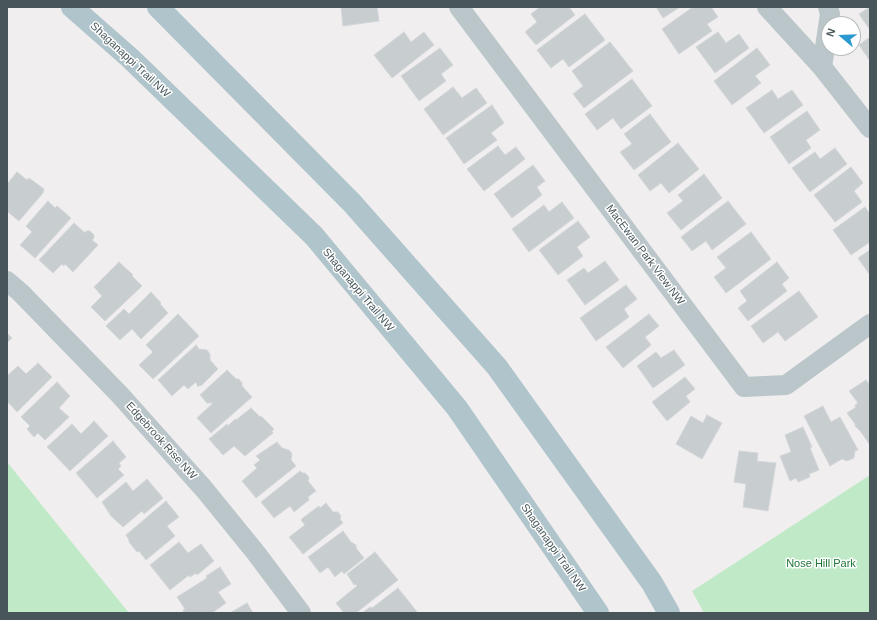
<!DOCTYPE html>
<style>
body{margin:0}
#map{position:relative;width:877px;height:620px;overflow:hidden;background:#f1eeef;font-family:Helvetica,sans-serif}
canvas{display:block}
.frame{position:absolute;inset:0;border:8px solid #48565a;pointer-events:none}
.north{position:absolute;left:821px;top:16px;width:40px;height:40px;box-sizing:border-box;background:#fff;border:1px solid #b6bbbd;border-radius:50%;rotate:289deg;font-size:11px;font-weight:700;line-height:16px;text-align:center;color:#48565a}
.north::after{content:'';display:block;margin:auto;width:14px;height:18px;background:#2a99cf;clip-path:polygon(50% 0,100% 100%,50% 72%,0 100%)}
</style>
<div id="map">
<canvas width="877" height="620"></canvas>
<div class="frame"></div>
<div class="north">N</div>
</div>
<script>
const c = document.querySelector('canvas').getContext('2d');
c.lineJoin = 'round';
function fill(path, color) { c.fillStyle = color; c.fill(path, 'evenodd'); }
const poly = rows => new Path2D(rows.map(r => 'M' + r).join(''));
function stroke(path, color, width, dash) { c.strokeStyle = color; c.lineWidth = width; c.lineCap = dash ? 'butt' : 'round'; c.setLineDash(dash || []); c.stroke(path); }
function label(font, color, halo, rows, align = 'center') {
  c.font = font + ' Helvetica,sans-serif'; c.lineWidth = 3; c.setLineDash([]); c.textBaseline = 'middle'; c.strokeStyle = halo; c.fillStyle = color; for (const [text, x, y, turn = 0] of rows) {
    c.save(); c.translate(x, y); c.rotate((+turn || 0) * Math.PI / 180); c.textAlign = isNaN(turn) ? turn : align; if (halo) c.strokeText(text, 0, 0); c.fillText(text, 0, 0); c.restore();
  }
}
fill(poly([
 [7,462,129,613,7,613],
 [870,475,870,613,704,613,692,591]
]), '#c0eac7');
const building = poly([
 [341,7,377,7,379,21,343,26,341,7],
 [540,7,569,7,575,15,536,45,525,32,537,22,531,14,540,7],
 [656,7,680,7,663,18,656,7],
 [693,7,711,7,718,17,707,24,712,31,679,54,662,29,693,7],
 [870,7,870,30,859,14,870,7],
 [585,14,605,40,569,67,563,59,551,68,537,50,585,14],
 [404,32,411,42,424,32,434,45,392,78,374,55,404,32],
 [718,32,726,43,739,34,749,48,715,73,696,47,718,32],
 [870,37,870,61,859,45,870,37],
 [610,42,633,71,584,108,573,94,583,86,572,71,610,42],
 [440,48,453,65,441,74,446,81,419,101,401,76,440,48],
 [757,48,770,65,755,76,761,83,732,105,714,81,757,48],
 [632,79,652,106,621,129,613,118,597,130,585,114,632,79],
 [453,87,462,98,476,88,487,103,443,135,424,109,453,87],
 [772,90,778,99,792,90,803,105,764,133,746,108,772,90],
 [492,105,504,123,491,133,497,140,464,164,446,138,492,105],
 [807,111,820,130,806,140,811,148,789,164,770,137,807,111],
 [650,114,671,142,634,170,620,152,632,144,624,134,650,114],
 [678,143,699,169,669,193,661,183,650,191,638,175,678,143],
 [498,146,505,155,516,147,525,159,484,191,467,169,498,146],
 [835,148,847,164,810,192,792,168,815,152,820,159,835,148],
 [533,165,545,181,537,187,542,195,512,218,494,194,533,165],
 [851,167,863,183,854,191,862,202,835,222,814,195,851,167],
 [17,172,27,180,29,178,44,189,43,193,19,221,8,212,7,214,7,184,17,172],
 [704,174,722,198,681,230,667,213,683,201,678,195,704,174],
 [48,201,55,208,57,206,71,218,35,258,20,245,32,232,26,226,48,201],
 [728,201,746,224,712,250,706,241,692,251,681,237,728,201],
 [562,202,574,218,529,252,512,229,544,205,549,212,562,202],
 [865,207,870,214,870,242,851,255,833,230,865,207],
 [578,221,590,237,577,247,583,256,558,275,539,250,578,221],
 [74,223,85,233,86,231,90,231,94,235,94,238,92,240,98,245,73,272,65,264,64,266,62,264,53,273,39,260,74,223],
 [751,232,771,259,726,293,714,277,726,268,717,257,751,232],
 [870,250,870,275,858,258,870,250],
 [605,261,619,280,585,305,567,280,584,268,588,273,605,261],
 [119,262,133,275,132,276,142,286,105,321,91,307,102,296,94,287,119,262],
 [777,262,789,278,782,284,787,291,748,321,738,308,747,301,740,291,777,262],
 [626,285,637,299,624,309,629,317,596,341,580,318,626,285],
 [799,291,818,317,785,341,778,332,763,343,751,326,799,291],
 [151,292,161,303,160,304,168,313,141,339,132,329,120,340,106,326,124,309,129,314,151,292],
 [178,314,199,336,153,379,139,365,153,352,146,345,178,314],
 [649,314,659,326,645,337,651,345,623,368,606,347,649,314],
 [7,333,12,338,7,343,7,333],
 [196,345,199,349,207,350,210,354,210,360,218,369,201,386,200,385,198,387,196,382,188,389,184,385,172,396,158,380,196,345],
 [674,350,685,365,653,388,637,366,656,352,661,358,674,350],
 [38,363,52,377,17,412,7,401,7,376,18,366,26,374,38,363],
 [227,370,236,379,239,379,242,383,242,386,252,397,211,433,197,418,213,403,207,403,200,395,227,370],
 [685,377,695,389,686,396,690,402,667,421,652,402,685,377],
 [866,380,870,385,870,445,861,432,855,426,855,424,847,413,856,407,855,405,858,403,849,391,866,380],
 [57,382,70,396,59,408,69,417,45,440,38,433,34,437,27,429,30,426,21,417,57,382],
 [823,406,831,422,840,417,858,450,855,451,854,458,847,461,842,459,830,466,804,416,823,406],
 [251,408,260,417,261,416,274,429,272,431,273,433,245,456,234,446,223,455,209,439,227,424,228,426,235,419,236,420,251,408],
 [707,415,722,423,702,459,676,444,691,416,703,423,707,415],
 [94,421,108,436,70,471,47,447,72,424,81,434,94,421],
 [803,427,812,447,810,448,819,470,809,474,810,477,798,482,796,478,790,481,780,456,791,452,785,435,803,427],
 [113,441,126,457,119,463,121,466,118,469,124,475,97,498,76,473,113,441],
 [277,442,282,448,289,450,292,454,291,460,296,466,256,498,242,481,257,468,254,465,260,460,256,456,277,442],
 [739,451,758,453,757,461,776,463,768,511,743,507,746,484,734,482,739,451],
 [300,471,302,473,305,473,309,477,308,481,316,491,308,497,309,500,294,512,290,506,274,518,261,502,300,471],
 [147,479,163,498,144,514,142,511,123,527,111,516,102,502,126,482,133,491,147,479],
 [166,501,179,517,167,526,175,536,146,560,139,551,137,552,129,542,129,540,126,535,166,501],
 [326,503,333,512,338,512,341,516,340,519,343,523,303,554,289,537,305,525,301,520,304,517,319,506,320,508,326,503],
 [343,531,351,542,356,545,356,548,364,558,344,574,342,571,335,577,328,567,320,573,308,557,343,531],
 [179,542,188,553,201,544,214,561,197,575,196,573,190,577,189,575,170,590,150,565,179,542],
 [375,552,398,580,356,613,344,613,336,603,357,586,356,584,354,585,347,574,375,552],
 [220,567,231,584,218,592,226,603,212,613,184,613,183,610,185,609,177,597,207,578,206,576,220,567],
 [398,588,418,613,362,613,370,607,372,608,398,588],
 [247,603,253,613,230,613,247,603]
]);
fill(building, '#c8cdd0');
stroke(building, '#d3d6d9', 1);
stroke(poly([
 [459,7,744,387,786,385,870,324],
 [767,7,822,67,870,128],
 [822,67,830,14,828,7],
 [7,281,21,293,120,395,204,489,256,553,301,613]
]), '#bbc6ca', 20);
stroke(poly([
 [72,7,130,58,314,236,457,408,598,613],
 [158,7,352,203,497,367,652,583,669,613]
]), '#b0c4cb', 22);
label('11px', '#48565a', '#fff', [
 ["Shaganappi Trail NW",130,60,43],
 ["MacEwan Park View NW",645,255,53],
 ["Shaganappi Trail NW",358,290,50],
 ["Edgebrook Rise NW",161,441,48],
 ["Shaganappi Trail NW",553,548,55]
]);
label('11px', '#207436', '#fff', [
 ["Nose Hill Park",821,564]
]);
</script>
